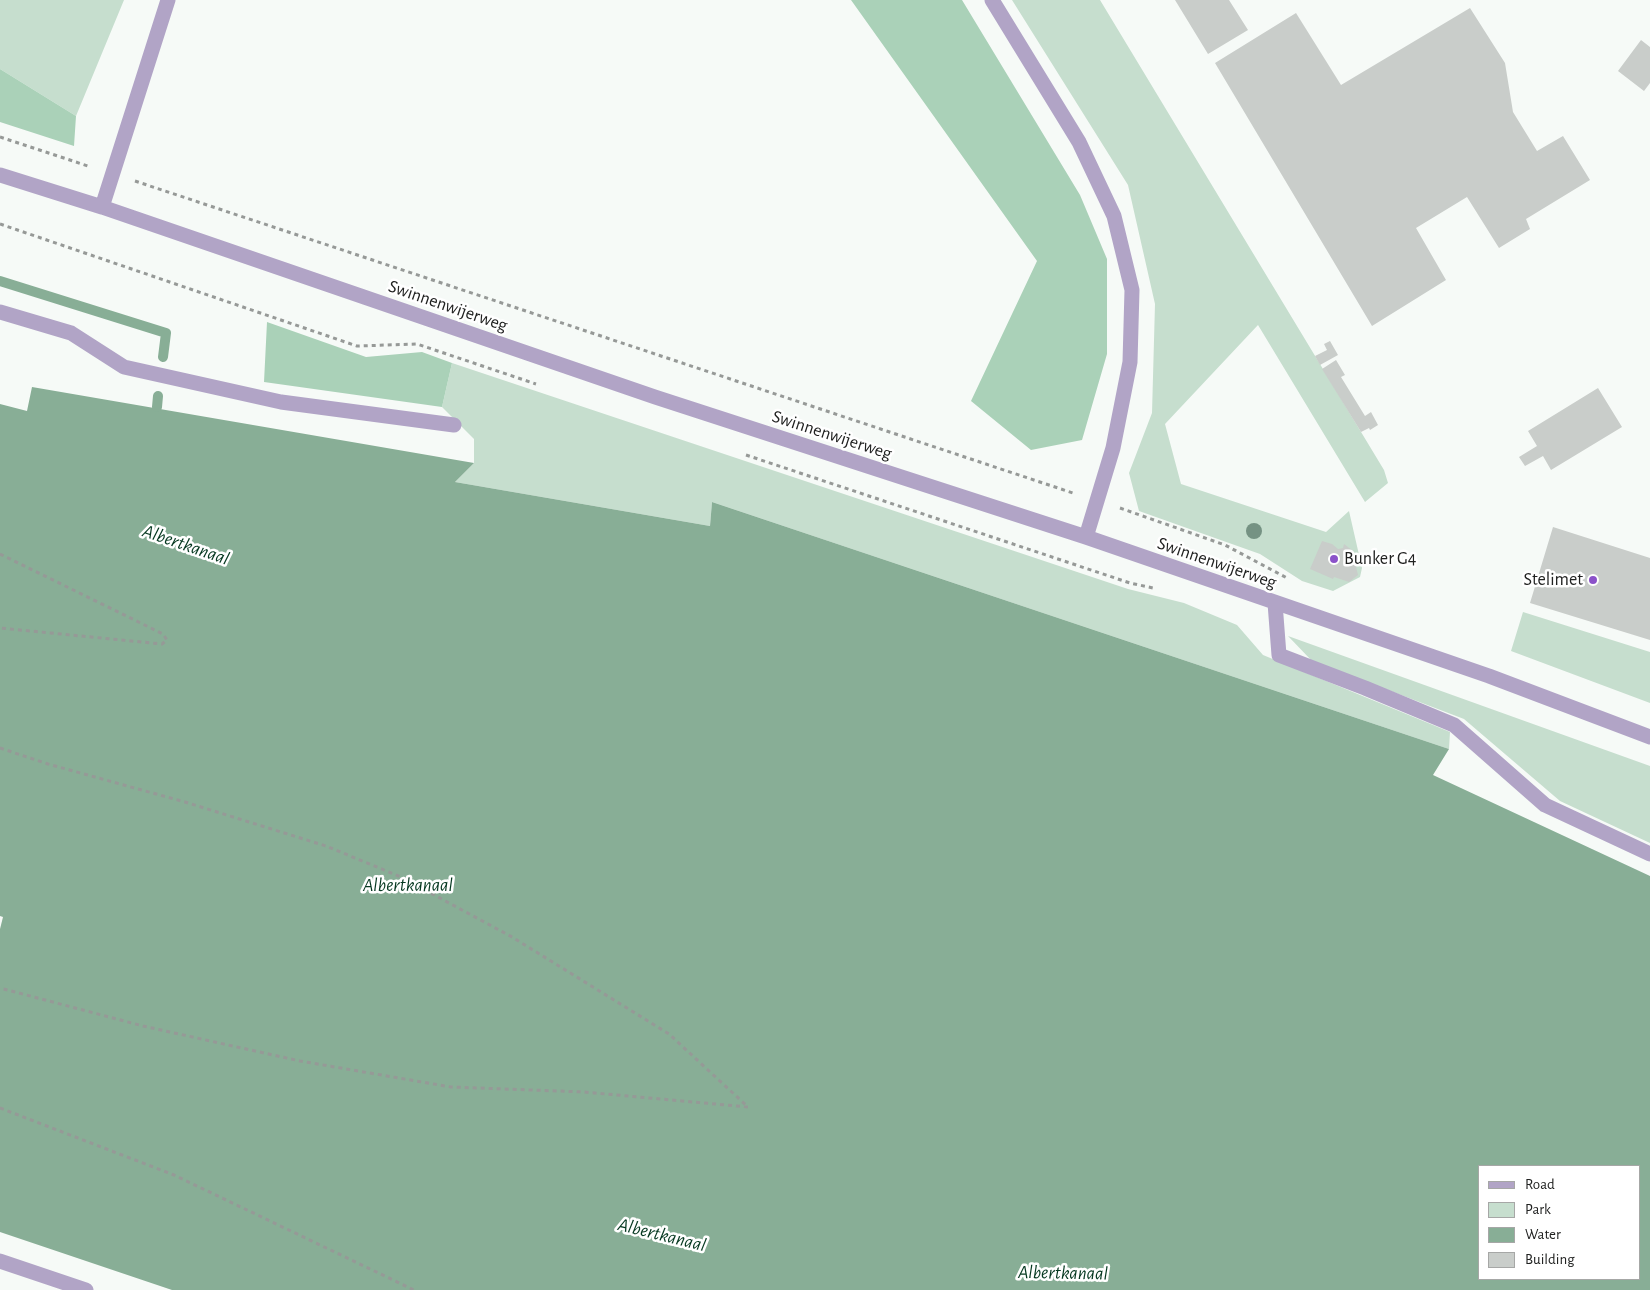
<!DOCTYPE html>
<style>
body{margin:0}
#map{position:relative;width:1650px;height:1290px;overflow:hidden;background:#f6faf7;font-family:"Alegreya Sans",sans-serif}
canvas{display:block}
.legend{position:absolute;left:1478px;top:1165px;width:162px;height:115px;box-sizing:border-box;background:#fff;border:1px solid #a6a7a6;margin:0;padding:6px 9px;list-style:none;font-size:15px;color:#212221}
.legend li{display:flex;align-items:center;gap:10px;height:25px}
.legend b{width:25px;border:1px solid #a6a7a6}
</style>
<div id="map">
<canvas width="1650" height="1290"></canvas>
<ul class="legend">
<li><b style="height:6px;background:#b1a4c6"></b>Road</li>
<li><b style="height:14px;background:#c6dece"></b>Park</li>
<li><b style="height:14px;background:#88ae96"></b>Water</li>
<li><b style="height:14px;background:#c9cdca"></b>Building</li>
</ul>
</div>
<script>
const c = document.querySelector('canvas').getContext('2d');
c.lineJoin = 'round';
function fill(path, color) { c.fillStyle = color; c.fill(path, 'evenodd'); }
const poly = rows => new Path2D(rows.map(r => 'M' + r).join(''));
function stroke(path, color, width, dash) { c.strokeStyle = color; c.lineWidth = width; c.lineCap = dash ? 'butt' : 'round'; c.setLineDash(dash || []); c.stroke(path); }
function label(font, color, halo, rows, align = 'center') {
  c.font = font + ' "Alegreya Sans",sans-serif'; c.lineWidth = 5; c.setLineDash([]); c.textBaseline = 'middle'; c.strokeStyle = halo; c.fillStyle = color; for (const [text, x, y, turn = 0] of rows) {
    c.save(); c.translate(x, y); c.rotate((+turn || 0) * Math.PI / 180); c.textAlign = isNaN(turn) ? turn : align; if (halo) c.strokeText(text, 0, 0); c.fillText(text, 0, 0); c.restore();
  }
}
fill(poly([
 [0,0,124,0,76,116,0,69],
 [1012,0,1100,0,1384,470,1388,483,1365,502,1258,325,1165,424,1181,484,1326,532,1349,511,1362,568,1360,577,1333,591,1302,581,1260,554,1139,511,1129,473,1152,413,1155,304,1128,185],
 [452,363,1128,589,1184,603,1237,625,1263,655,1450,732,1449,749,712,502,710,526,455,482,474,463,474,439,442,407],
 [1523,612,1650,652,1650,703,1511,651],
 [1288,636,1650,766,1650,843,1560,801,1464,719,1312,661]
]), '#c6dece');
fill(poly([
 [851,0,962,0,1080,195,1107,259,1107,354,1082,440,1031,450,971,401,1037,261],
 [0,69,76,116,74,146,0,122],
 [267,322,366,357,422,352,452,363,442,407,264,382]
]), '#aad1b8');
fill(poly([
 [32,387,474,463,455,482,710,526,712,502,1449,749,1433,775,1650,876,1650,1290,172,1290,0,1232,0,929,3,917,0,916,0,404,27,411],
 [1479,1166,1639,1166,1639,1279,1479,1279]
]), '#88ae96');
stroke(poly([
 [0,281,166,333,163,357],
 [157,407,158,396]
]), '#88ae96', 10);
fill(poly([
 [1175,0,1229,0,1248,30,1208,54],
 [1470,8,1505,63,1513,112,1537,151,1563,136,1590,180,1526,219,1530,229,1499,248,1467,197,1416,228,1446,280,1372,326,1215,63,1296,13,1341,85],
 [1641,40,1650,47,1650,83,1644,91,1618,71],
 [1330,341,1338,355,1320,365,1315,356,1327,350,1324,344],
 [1336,360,1345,375,1341,377,1365,416,1371,412,1378,425,1370,430,1369,428,1361,432,1322,369],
 [1598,388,1622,427,1551,470,1543,456,1525,466,1519,457,1537,446,1528,431],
 [1553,527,1650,558,1650,640,1530,603],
 [1322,541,1332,544,1338,549,1343,548,1344,544,1352,550,1358,575,1349,582,1334,577,1333,579,1310,569]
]), '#c9cdca');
stroke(poly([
 [0,137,91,167],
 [135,181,1073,493],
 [0,224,357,346,417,344,536,384],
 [746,455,1130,583,1153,588],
 [1120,508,1225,545,1289,579],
 [0,554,163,634,167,640,162,644,0,628],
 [0,748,48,764,185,802,326,846,401,877,512,937,669,1034,748,1107,584,1092,451,1087,300,1061,143,1026,0,988],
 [0,1108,174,1175,414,1290]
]), '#969997', 3, [4, 4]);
stroke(poly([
 [992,0,1079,142,1114,216,1132,290,1130,362,1113,448,1086,537],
 [0,175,102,207,655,397,1086,537,1489,676,1650,737],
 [102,207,168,0],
 [0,312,71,333,124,367,281,402,454,425],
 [1275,603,1279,655,1365,688,1454,725,1545,805,1650,854],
 [0,1261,86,1290]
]), '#b1a4c6', 15);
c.fillStyle = '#759283';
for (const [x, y] of [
 [1254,531]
]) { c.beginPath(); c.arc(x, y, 8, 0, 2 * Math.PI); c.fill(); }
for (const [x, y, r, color] of [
 [1334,559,5,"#8b52c9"],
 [1593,580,5,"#8b52c9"]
]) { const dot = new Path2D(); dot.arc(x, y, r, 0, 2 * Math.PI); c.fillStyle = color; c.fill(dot); stroke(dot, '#fff', 2); }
label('18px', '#212221', '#fff', [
 ["Swinnenwijerweg",448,306,19],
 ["Swinnenwijerweg",832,435,18],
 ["Swinnenwijerweg",1217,563,19]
]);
label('18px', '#212221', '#fff', [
 ["Bunker G4",1344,559],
 ["Stelimet",1583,580,"right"]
], 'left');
label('italic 19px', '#053820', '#fff', [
 ["Albertkanaal",186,545,19],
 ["Albertkanaal",408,885],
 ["Albertkanaal",662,1235,14],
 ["Albertkanaal",1063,1273,1]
]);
</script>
